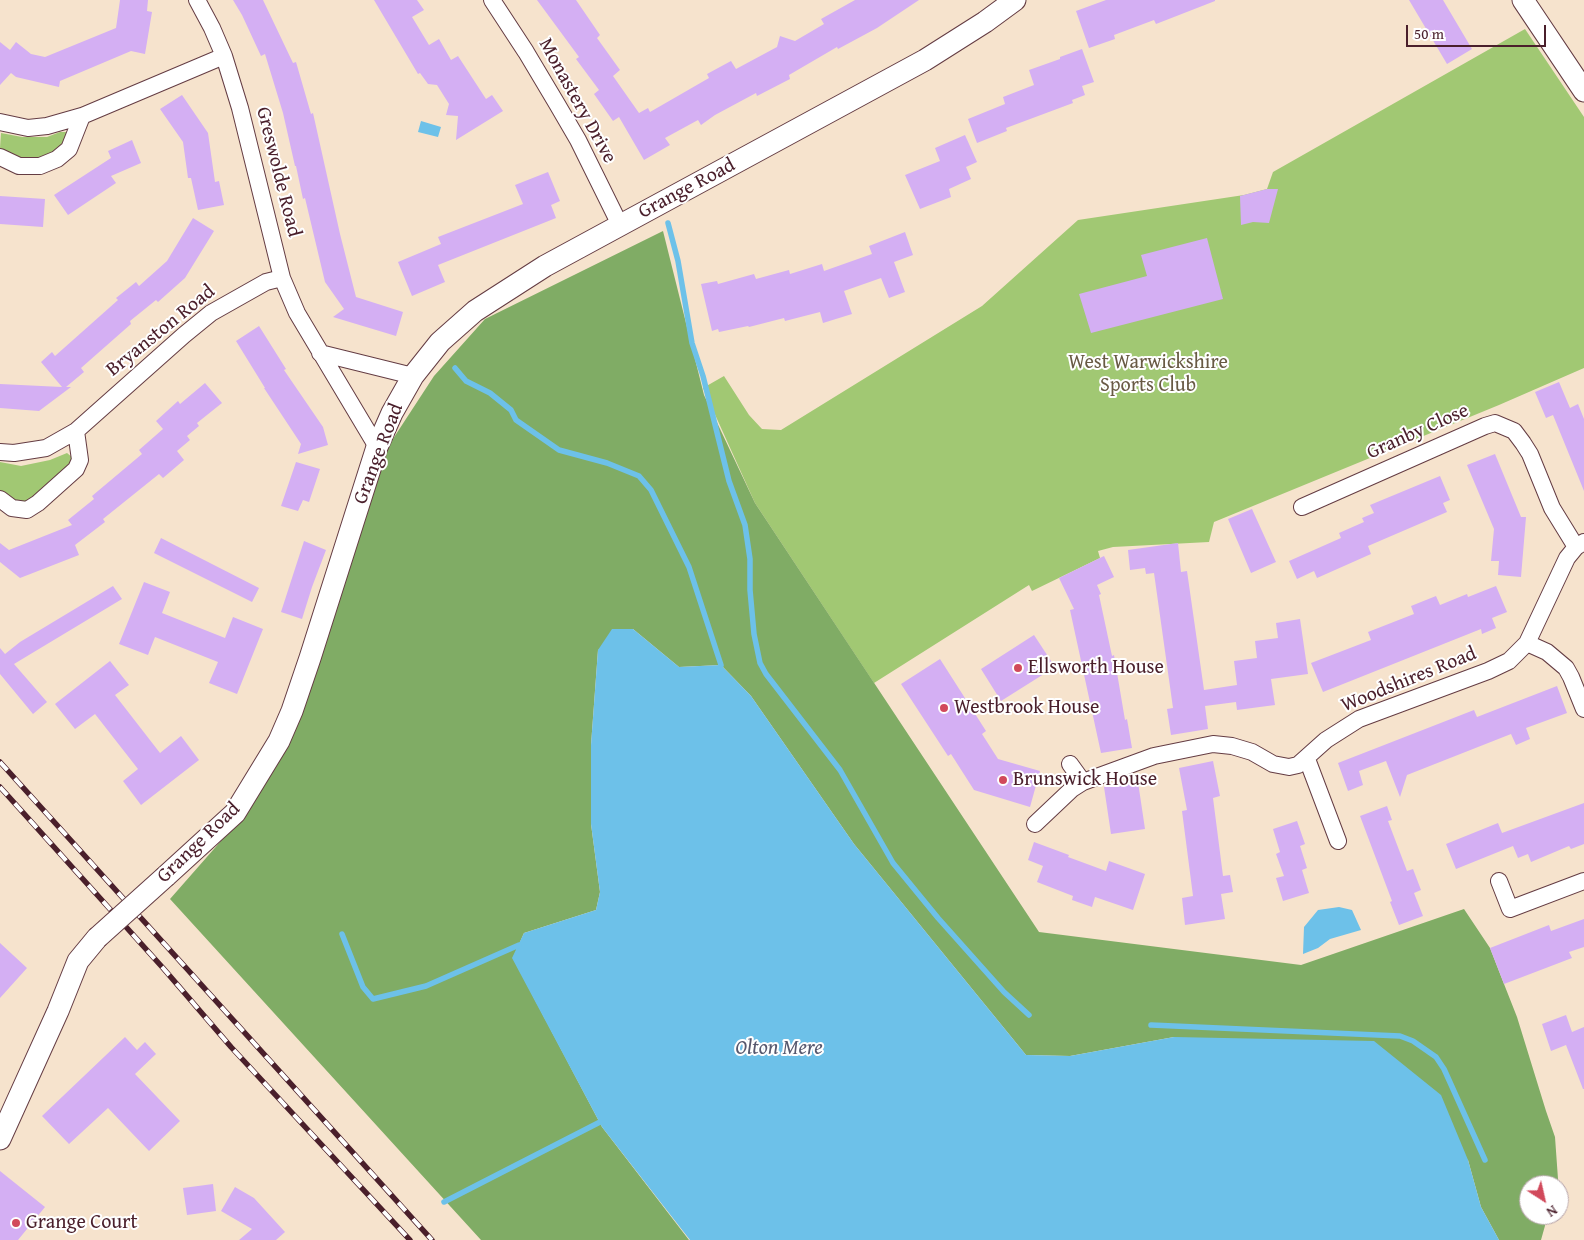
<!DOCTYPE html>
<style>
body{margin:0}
#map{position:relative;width:1584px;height:1240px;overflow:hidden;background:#f6e3cd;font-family:"Gentium Book Plus",serif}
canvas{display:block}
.north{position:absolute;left:1519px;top:1175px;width:50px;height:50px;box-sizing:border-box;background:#fff;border:1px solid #b7a5aa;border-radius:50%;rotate:145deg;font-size:14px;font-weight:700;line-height:20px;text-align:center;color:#4a1f2b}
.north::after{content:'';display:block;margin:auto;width:18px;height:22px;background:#d1495b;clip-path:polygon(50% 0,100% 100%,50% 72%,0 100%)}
.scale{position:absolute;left:1406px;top:25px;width:140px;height:22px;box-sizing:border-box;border:2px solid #4a1f2b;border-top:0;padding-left:6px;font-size:15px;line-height:18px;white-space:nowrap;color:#4a1f2b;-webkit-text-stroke:4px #fff;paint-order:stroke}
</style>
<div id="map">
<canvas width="1584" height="1240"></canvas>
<div class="north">N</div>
<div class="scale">50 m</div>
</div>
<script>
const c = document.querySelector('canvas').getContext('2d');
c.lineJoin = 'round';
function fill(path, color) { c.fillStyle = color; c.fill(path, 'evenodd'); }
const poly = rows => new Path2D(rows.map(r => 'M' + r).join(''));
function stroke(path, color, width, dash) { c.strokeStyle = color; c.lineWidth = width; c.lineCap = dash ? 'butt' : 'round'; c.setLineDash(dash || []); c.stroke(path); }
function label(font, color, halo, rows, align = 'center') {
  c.font = font + ' "Gentium Book Plus",serif'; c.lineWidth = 4; c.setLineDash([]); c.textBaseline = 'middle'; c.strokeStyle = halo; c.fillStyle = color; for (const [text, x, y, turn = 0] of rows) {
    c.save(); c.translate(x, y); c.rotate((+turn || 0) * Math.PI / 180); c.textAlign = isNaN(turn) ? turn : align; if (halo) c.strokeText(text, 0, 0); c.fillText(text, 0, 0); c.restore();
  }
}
fill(poly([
 [1525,29,1584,117,1584,368,1499,405,1214,522,1209,542,1113,547,1098,551,1100,558,1032,591,1029,585,874,683,755,503,703,388,724,376,749,415,762,429,781,430,982,306,1078,220,1244,195,1267,189,1273,172],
 [60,132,66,132,69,136,61,149,48,158,25,161,1,150,0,148,1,133,22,137,47,137],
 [67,453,73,458,70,470,21,505,0,491,0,462,21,466,50,460]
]), '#a1c873');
fill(poly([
 [663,231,704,395,755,503,1039,932,1301,965,1464,909,1490,948,1504,984,1517,1017,1546,1111,1555,1137,1558,1179,1557,1185,1529,1185,1529,1215,1548,1215,1541,1240,1499,1240,1481,1207,1468,1160,1174,1037,1070,1056,1026,1055,854,844,751,696,721,665,679,667,633,629,598,650,591,745,591,824,600,892,596,910,524,933,513,958,602,1127,689,1240,481,1240,170,899,235,825,387,448,434,376,485,319]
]), '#80ac65');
fill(poly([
 [421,121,441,127,438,137,418,132],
 [612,629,633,629,679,667,721,665,751,696,854,844,1026,1055,1070,1056,1174,1037,1374,1041,1441,1095,1468,1160,1481,1207,1499,1240,690,1240,602,1127,512,958,524,933,596,910,600,892,591,824,591,745,598,650],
 [1339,907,1352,910,1361,930,1330,939,1318,948,1303,954,1304,927,1318,910]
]), '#6dc1e9');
stroke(poly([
 [668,223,678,261,692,343,703,376,729,481,745,525,750,559,750,590,754,634,760,663,766,674,840,770,893,863,938,918,1004,992,1029,1015],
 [455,368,466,381,490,393,511,410,516,420,559,450,607,463,639,476,651,490,689,567,721,665],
 [342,934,363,987,373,999,426,986,519,945],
 [1151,1025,1400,1036,1413,1041,1436,1057,1444,1069,1485,1160],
 [444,1202,600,1122]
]), '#6dc1e9', 5.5);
fill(poly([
 [120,0,148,0,147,11,152,12,145,54,131,51,60,81,59,87,16,77,11,73,0,85,0,42,10,50,16,42,31,54,45,57,116,28],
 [233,0,263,0,293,63,296,62,311,114,313,113,340,234,356,297,403,312,396,336,333,317,344,309,325,282,305,198,303,199,296,166,295,166,283,113,265,54,261,56,242,15],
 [374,0,417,0,424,10,412,17,429,45,439,39,451,60,458,56,486,99,492,95,503,111,456,140,458,116,446,115,449,104,437,85,428,84,420,73,418,74],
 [537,0,576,0,600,35,597,38,620,70,613,76,639,113,648,108,650,112,709,78,707,74,731,61,736,69,777,47,780,36,795,41,824,24,821,19,855,0,919,0,877,28,838,49,837,47,789,75,790,79,757,96,756,93,715,115,701,125,698,120,665,138,670,145,644,160,619,117,613,121,594,94,599,90,576,59,579,57],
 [1106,0,1215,0,1215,1,1156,24,1154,20,1114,35,1115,39,1089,48,1076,11],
 [1409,0,1443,0,1472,49,1447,64],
 [1082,49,1094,82,1082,86,1085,95,1072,100,1073,103,1006,128,1007,131,977,143,968,119,1005,104,1003,97,1034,85,1029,70,1060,59,1060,57],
 [182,95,208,133,215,182,219,181,224,205,198,210,191,178,188,178,183,142,160,109],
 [965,135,977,162,966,167,971,179,949,189,951,197,920,209,905,175,940,161,935,148],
 [132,140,141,163,111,176,116,183,68,215,54,195,111,158,108,151],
 [548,172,560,201,551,205,556,218,438,265,445,282,412,296,398,262,441,244,438,237,523,204,515,185],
 [1267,189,1278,189,1269,223,1253,222,1241,225,1240,196],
 [0,196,45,199,43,227,0,224],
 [193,218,214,231,185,278,158,302,156,300,130,321,131,324,81,368,84,372,66,387,71,387,39,411,0,408,0,384,62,387,41,362,52,352,55,356,118,300,116,298,136,282,139,286,167,261],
 [905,232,913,255,894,262,905,292,889,298,881,278,844,291,852,314,823,323,820,312,785,321,784,318,749,327,748,326,719,332,718,329,712,331,701,284,717,281,718,284,754,274,756,279,789,270,790,274,822,264,824,271,872,254,869,246],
 [1207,238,1223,299,1091,333,1079,294,1147,276,1141,255],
 [259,326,286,369,284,370,323,427,328,445,298,454,301,444,264,388,265,388,236,341],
 [1559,382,1570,408,1578,404,1584,419,1584,491,1553,415,1546,418,1535,392],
 [205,383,222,403,197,423,199,426,187,436,190,440,177,451,184,460,163,478,159,474,103,519,105,522,75,545,79,555,20,578,0,562,0,543,9,550,72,525,68,520,94,499,92,496,142,454,139,450,163,429,156,421,178,401,180,404],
 [1495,454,1521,517,1526,517,1521,577,1498,575,1499,561,1491,561,1494,529,1467,465],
 [296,462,320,469,309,502,303,500,298,511,281,506],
 [1440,476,1450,500,1443,503,1447,512,1368,546,1371,554,1317,578,1314,571,1297,579,1289,561,1341,538,1339,533,1364,522,1362,518,1374,513,1370,505],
 [1252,509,1276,562,1251,573,1228,519],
 [161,538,259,588,252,602,154,553],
 [304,541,326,550,312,587,302,619,281,612],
 [1178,543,1181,572,1187,571,1204,690,1237,685,1234,661,1257,658,1255,641,1278,638,1276,623,1300,619,1308,674,1271,679,1275,705,1237,710,1236,702,1205,706,1208,729,1171,735,1167,709,1173,708,1154,573,1146,574,1145,568,1130,570,1128,550],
 [1104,556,1114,577,1097,585,1101,594,1099,595,1112,656,1114,655,1125,720,1127,719,1132,748,1101,753,1070,610,1074,609,1059,578],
 [144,582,170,592,162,613,225,638,233,617,263,629,237,694,209,683,218,662,155,637,148,655,119,644],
 [113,586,122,599,14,664,47,702,33,714,0,674,0,648,5,654,20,642],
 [1496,586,1507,612,1492,618,1496,628,1482,634,1481,629,1323,692,1311,663,1371,640,1368,632,1414,614,1411,606,1436,596,1440,605,1467,594,1468,597],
 [1034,635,1055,667,1001,701,981,669],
 [940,659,986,731,982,734,998,759,1040,771,1030,807,974,790,951,754,948,756,901,684],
 [110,661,129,685,115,695,160,753,181,736,199,760,141,805,123,781,138,769,95,714,75,729,55,704],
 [1557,686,1567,713,1526,728,1530,739,1516,745,1511,734,1407,775,1400,797,1386,761,1359,771,1363,785,1348,791,1338,763,1474,710,1477,717],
 [1213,761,1220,796,1213,798,1223,876,1230,875,1233,892,1221,894,1225,919,1185,925,1182,898,1193,896,1182,811,1187,810,1179,768],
 [1138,782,1145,829,1111,834,1104,787],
 [1584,803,1584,844,1571,849,1569,846,1531,862,1528,854,1518,858,1513,846,1456,869,1446,844,1498,823,1502,833],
 [1387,806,1392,820,1388,821,1407,871,1413,869,1421,890,1414,893,1423,916,1399,925,1390,902,1392,901,1360,816],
 [1297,821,1305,844,1300,846,1307,868,1302,870,1309,893,1283,901,1276,878,1284,876,1276,854,1280,852,1273,829],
 [1034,842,1069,855,1068,857,1106,871,1109,861,1145,874,1133,910,1095,897,1092,907,1072,900,1073,896,1037,882,1043,866,1028,860],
 [1584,919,1584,947,1569,952,1572,958,1504,984,1490,948,1549,925,1551,931],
 [0,943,27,968,0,998],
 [1566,1015,1572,1032,1584,1027,1584,1089,1583,1089,1566,1045,1551,1051,1542,1024],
 [125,1037,137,1050,145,1042,156,1054,135,1074,180,1121,149,1151,108,1108,69,1144,42,1116],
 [0,1171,45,1207,18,1240,0,1240],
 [213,1184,216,1211,187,1215,183,1188],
 [235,1187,254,1198,285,1232,276,1240,239,1240,252,1229,221,1211]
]), '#d4aff3');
const minor = poly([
 [197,0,212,28,224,56,240,108,282,278,297,313,377,447],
 [492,0,526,52,557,104,578,140,620,225],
 [0,122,28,128,47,126,82,116,224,56],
 [0,157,19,166,40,166,57,159,69,149,82,116],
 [320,353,413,376],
 [0,452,14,453,46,448,76,431,184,335,211,313,266,282,282,278],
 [0,499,12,508,27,510,38,503,76,469,80,460,76,431],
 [1302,507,1485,426,1495,423,1514,431,1523,443,1530,454,1552,508,1576,547],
 [1527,643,1547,652,1566,668,1571,677,1584,709],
 [1307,759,1338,841],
 [1070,764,1083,782],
 [1035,824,1072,789,1083,782,1154,756,1213,744,1232,746,1252,752,1273,764,1289,767,1298,765,1326,740,1359,719,1488,671,1509,661,1527,643,1567,558,1576,547,1584,542],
 [1499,881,1510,909,1584,881]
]);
const tertiary = poly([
 [1523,0,1584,91],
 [166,876,235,813,279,741,292,711,310,658,377,447,392,413,413,376,440,342,475,311,545,266,925,60,985,22,1015,0],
 [0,1139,58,1011,78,961,97,938]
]);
stroke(minor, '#643c43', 18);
stroke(tertiary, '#643c43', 23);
stroke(minor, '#fff', 16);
stroke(tertiary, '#fff', 21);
const rail = poly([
 [0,762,432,1240],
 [0,787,163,968,231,1047,410,1240]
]);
stroke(rail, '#4a1f2b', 5.5);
stroke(rail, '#fff', 4, [11]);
const tertiaryBridge = poly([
 [97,938,166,876]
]);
stroke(tertiaryBridge, '#643c43', 23, []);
stroke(tertiaryBridge, '#fff', 21);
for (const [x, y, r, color] of [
 [1018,668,5,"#d1495b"],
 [944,708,5,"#d1495b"],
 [1003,780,5,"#d1495b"],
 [16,1223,5,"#d1495b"]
]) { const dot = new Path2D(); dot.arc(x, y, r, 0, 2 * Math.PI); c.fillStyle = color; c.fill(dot); stroke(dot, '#fff', 2); }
label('20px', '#4a1f2b', '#fff', [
 ["Monastery Drive",577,101,61],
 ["Greswolde Road",278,172,76],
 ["Grange Road",687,189,-28],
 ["Bryanston Road",161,331,-39],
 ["Granby Close",1418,432,-24],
 ["Grange Road",379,454,-69],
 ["Woodshires Road",1409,680,-22],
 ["Grange Road",199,843,-44]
]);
label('20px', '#685a44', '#fff', [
 ["West Warwickshire",1148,363],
 ["Sports Club",1148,386]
]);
label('20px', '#4a1f2b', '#fff', [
 ["Ellsworth House",1028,668],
 ["Westbrook House",954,708],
 ["Brunswick House",1013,780],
 ["Grange Court",26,1223]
], 'left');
label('italic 21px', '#56586e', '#fff', [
 ["Olton Mere",779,1049]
]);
</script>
